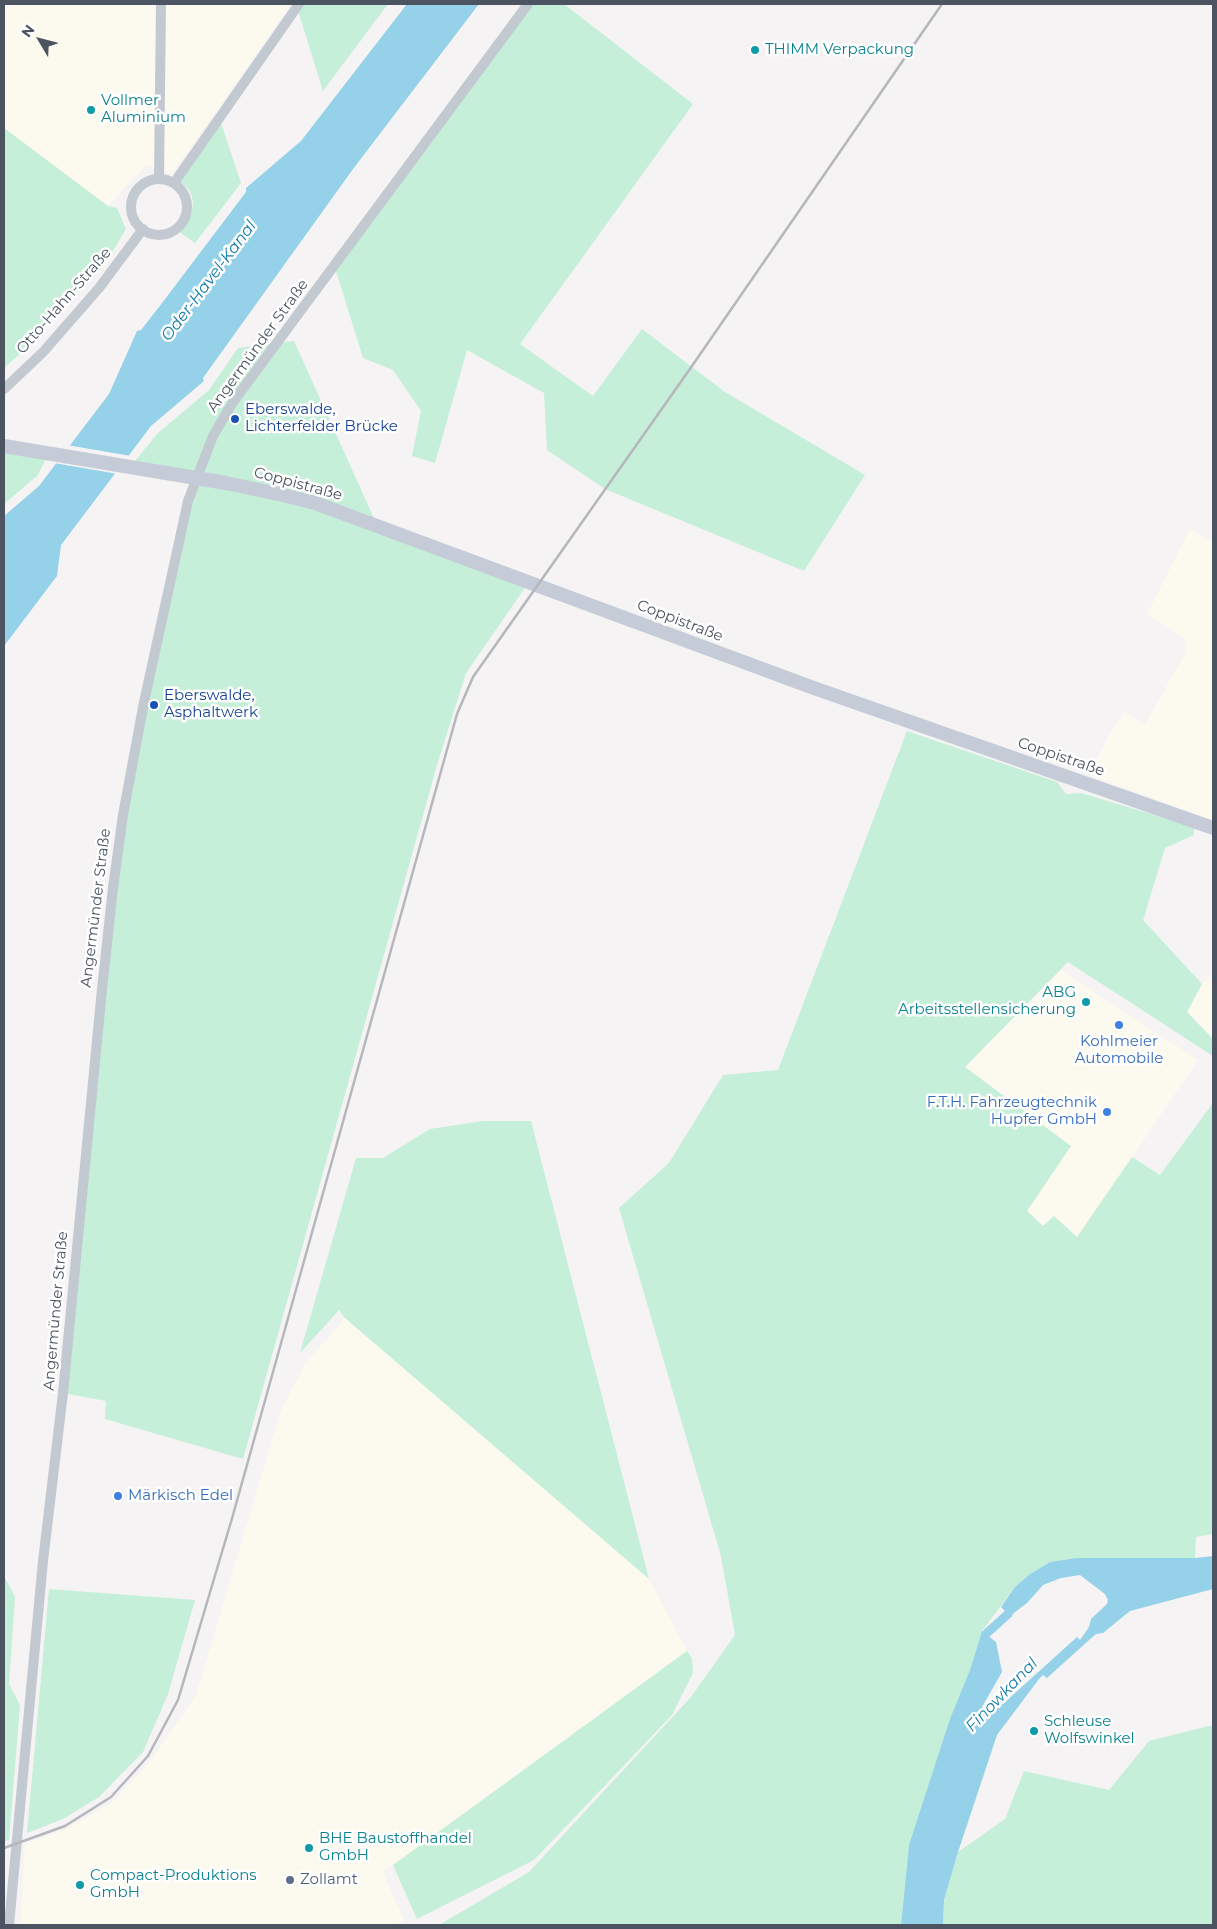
<!DOCTYPE html>
<meta charset="utf-8">
<style>
body{margin:0}
#map{position:relative;width:1217px;height:1929px;overflow:hidden;background:#f5f3f3;font-family:Montserrat,sans-serif}
canvas{display:block}
.frame{position:absolute;inset:0;border:5px solid #4b5460;pointer-events:none}
.north{position:absolute;left:15px;top:15px;width:50px;height:50px;-webkit-text-stroke:4px #fff;paint-order:stroke;rotate:307deg;font-size:14px;font-weight:700;line-height:20px;text-align:center;color:#4b5460}
.north::after{content:'';display:block;margin:auto;width:18px;height:22px;background:#4b5460;clip-path:polygon(50% 0,100% 100%,50% 72%,0 100%)}
</style>
<div id="map">
<canvas width="1217" height="1929"></canvas>
<div class="frame"></div>
<div class="north">N</div>
</div>
<script>
const c = document.querySelector('canvas').getContext('2d');
c.lineJoin = 'round';
function fill(path, color) { c.fillStyle = color; c.fill(path, 'evenodd'); }
const poly = rows => new Path2D(rows.map(r => 'M' + r).join(''));
function stroke(path, color, width, dash) { c.strokeStyle = color; c.lineWidth = width; c.lineCap = dash ? 'butt' : 'round'; c.setLineDash(dash || []); c.stroke(path); }
function label(font, color, halo, rows, align = 'center') {
  c.font = font + ' Montserrat,sans-serif'; c.lineWidth = 5; c.setLineDash([]); c.textBaseline = 'middle'; c.strokeStyle = halo; c.fillStyle = color; for (const [text, x, y, turn = 0] of rows) {
    c.save(); c.translate(x, y); c.rotate((+turn || 0) * Math.PI / 180); c.textAlign = isNaN(turn) ? turn : align; if (halo) c.strokeText(text, 0, 0); c.fillText(text, 0, 0); c.restore();
  }
}
fill(poly([
 [4,4,291,4,171,175,163,169,146,165,108,206,4,128],
 [1190,529,1213,542,1213,820,1089,775,1112,729,1125,712,1145,724,1186,652,1185,639,1147,614],
 [1061,970,1198,1060,1077,1238,1054,1216,1043,1226,1027,1211,965,1067],
 [1213,973,1213,1039,1187,1012,1202,984],
 [345,1318,649,1579,687,1651,383,1872,404,1921,394,1925,20,1925,25,1844,67,1829,114,1801,152,1759,196,1695,280,1413,305,1364]
]), '#fcfaef');
fill(poly([
 [296,4,388,4,323,91],
 [528,4,564,4,693,104,520,344,593,396,642,329,725,392,865,475,804,571,605,489,547,450,544,393,467,350,435,463,412,456,421,411,393,370,363,358,336,271],
 [221,123,241,183,195,243,178,231,185,226,192,212,193,201,190,191,180,181],
 [4,128,108,206,117,208,126,229,109,257,24,350,4,368],
 [294,341,377,525,529,582,466,673,437,765,243,1459,105,1419,106,1401,63,1393,113,888,170,581,196,478,130,467,158,433,209,390,238,348],
 [4,450,47,457,37,476,4,504],
 [907,731,1057,782,1066,794,1081,793,1194,827,1194,835,1165,848,1143,920,1202,984,1187,1012,1213,1039,1213,1056,1068,962,965,1067,1071,1146,1027,1211,1043,1226,1054,1216,1077,1237,1132,1157,1160,1175,1213,1103,1213,1534,1196,1537,1195,1558,1076,1558,1050,1562,1030,1574,1015,1587,982,1631,970,1670,909,1845,901,1925,439,1925,529,1872,691,1697,735,1635,721,1556,619,1208,669,1163,723,1075,778,1070],
 [483,1121,531,1121,649,1579,345,1318,339,1310,300,1353,356,1158,383,1158,430,1129],
 [4,1576,15,1597,9,1684,20,1705,9,1840,4,1841],
 [49,1589,195,1600,168,1694,143,1752,99,1797,63,1819,27,1833],
 [687,1651,692,1659,693,1673,672,1715,534,1860,417,1919,393,1865],
 [1213,1725,1213,1925,943,1925,944,1900,958,1852,1005,1819,1024,1771,1109,1790,1149,1741]
]), '#c5efd8');
fill(poly([
 [407,4,479,4,353,169,203,378,204,381,151,426,61,545,57,576,4,646,4,516,39,486,109,394,137,331,141,330,159,307,246,192,246,188,301,141],
 [1213,1556,1213,1589,1130,1611,1103,1633,1096,1634,1088,1641,1047,1678,1043,1675,1039,1679,997,1735,958,1852,944,1900,943,1925,901,1925,909,1845,950,1719,970,1670,982,1631,996,1642,1002,1672,982,1707,984,1711,989,1713,1004,1703,1077,1637,1080,1640,1089,1627,1091,1619,1107,1604,1108,1600,1105,1594,1080,1575,1061,1578,1043,1585,1027,1603,1010,1616,1001,1607,1015,1587,1030,1574,1050,1562,1076,1558,1195,1558]
]), '#95d1e9');
fill(poly([
 [67,445,131,456,118,474,54,463]
]), '#f5f3f3');
stroke(poly([
 [987,1633,1008,1614]
]), '#95d1e9', 9);
stroke(poly([
 [159,179,161,4],
 '131 207a28 28 0 1 1 56 0a28 28 0 1 1-56 0Z',
 [174,183,299,4],
 [4,389,44,351,99,288,143,229],
 [9,1925,43,1561,63,1393,102,989,113,888,123,815,144,702,188,501,213,436,233,402,528,4]
]), '#c2c9d1', 10);
stroke(poly([
 [4,446,226,483,283,495,315,503,811,687,1213,828]
]), '#c5ccd8', 14);
stroke(poly([
 [4,1848,65,1826,111,1797,148,1756,178,1700,233,1515,457,714,473,677,692,366,942,4]
]), '#b5b7bc', 2.5);
for (const [x, y, r, color] of [
 [755,50,5,"#0f9aa8"],
 [91,110,5,"#0f9aa8"],
 [235,419,5,"#1a4fb4"],
 [154,705,5,"#1a4fb4"],
 [1086,1002,5,"#0f9aa8"],
 [1119,1025,5,"#3f7fe0"],
 [1107,1112,5,"#3f7fe0"],
 [118,1496,5,"#3f7fe0"],
 [1034,1731,5,"#0f9aa8"],
 [309,1848,5,"#0f9aa8"],
 [290,1880,5,"#5c6f8a"],
 [80,1885,5,"#0f9aa8"]
]) { const dot = new Path2D(); dot.arc(x, y, r, 0, 2 * Math.PI); c.fillStyle = color; c.fill(dot); stroke(dot, '#fff', 2); }
label('15px', '#0d838f', '#fff', [
 ["THIMM Verpackung",765,50],
 ["Vollmer",101,101],
 ["Aluminium",101,118],
 ["ABG",1076,993,"right"],
 ["Arbeitsstellensicherung",1076,1010,"right"],
 ["Schleuse",1044,1722],
 ["Wolfswinkel",1044,1739],
 ["BHE Baustoffhandel",319,1839],
 ["GmbH",319,1856],
 ["Compact-Produktions",90,1876],
 ["GmbH",90,1893]
], 'left');
label('15px', '#4b5460', '#fff', [
 ["Otto-Hahn-Straße",64,301,-49],
 ["Angermünder Straße",258,346,-54],
 ["Coppistraße",298,484,15],
 ["Coppistraße",680,621,21],
 ["Coppistraße",1061,757,19],
 ["Angermünder Straße",96,908,-83],
 ["Angermünder Straße",56,1311,-85]
]);
label('15px', '#164399', '#fff', [
 ["Eberswalde,",245,410],
 ["Lichterfelder Brücke",245,427],
 ["Eberswalde,",164,696],
 ["Asphaltwerk",164,713]
], 'left');
label('15px', '#366cbe', '#fff', [
 ["Kohlmeier",1119,1042],
 ["Automobile",1119,1059],
 ["F.T.H. Fahrzeugtechnik",1097,1103,"right"],
 ["Hupfer GmbH",1097,1120,"right"],
 ["Märkisch Edel",128,1496,"left"]
]);
label('15px', '#4e5e75', '#fff', [
 ["Zollamt",300,1880]
], 'left');
label('italic 16px', '#147eaa', '#fff', [
 ["Oder-Havel-Kanal",209,281,-53],
 ["Finowkanal",1002,1695,-46]
]);
</script>
